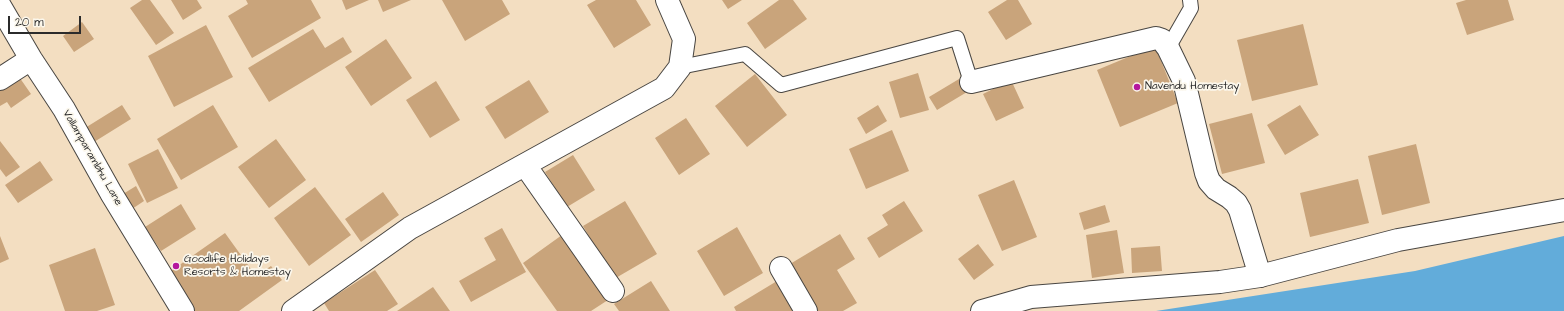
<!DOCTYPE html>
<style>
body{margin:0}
#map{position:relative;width:1564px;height:311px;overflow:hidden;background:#f3dec1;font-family:"Architects Daughter",sans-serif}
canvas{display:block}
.scale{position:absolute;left:8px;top:16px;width:73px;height:18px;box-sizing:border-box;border:2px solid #2b2b2b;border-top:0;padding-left:5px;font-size:12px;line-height:14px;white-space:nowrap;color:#2b2b2b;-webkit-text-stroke:3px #fbf7ec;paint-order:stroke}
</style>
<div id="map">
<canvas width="1564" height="311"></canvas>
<div class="scale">20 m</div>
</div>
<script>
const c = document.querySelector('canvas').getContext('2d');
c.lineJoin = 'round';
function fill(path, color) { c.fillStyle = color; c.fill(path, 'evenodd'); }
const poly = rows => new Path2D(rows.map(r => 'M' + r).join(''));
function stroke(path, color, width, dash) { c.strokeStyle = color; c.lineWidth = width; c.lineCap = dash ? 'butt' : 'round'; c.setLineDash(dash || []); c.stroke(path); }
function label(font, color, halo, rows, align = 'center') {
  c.font = font + ' "Architects Daughter",sans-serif'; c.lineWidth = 3.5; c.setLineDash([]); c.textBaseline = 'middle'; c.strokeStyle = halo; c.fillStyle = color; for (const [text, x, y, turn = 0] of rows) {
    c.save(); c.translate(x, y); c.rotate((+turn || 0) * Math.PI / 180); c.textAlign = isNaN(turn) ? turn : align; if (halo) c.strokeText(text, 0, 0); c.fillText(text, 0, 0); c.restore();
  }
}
fill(poly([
 [1564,236,1564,311,1156,311,1415,271]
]), '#62acda');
fill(poly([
 [142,0,150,0,174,33,156,45,130,8],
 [171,0,197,0,202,8,183,20],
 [246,0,311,0,321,18,252,58,228,16,248,4],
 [342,0,369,0,346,10],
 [378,0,411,0,383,12],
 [442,0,502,0,510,14,465,41],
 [596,0,636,0,651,25,614,48,587,5],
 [722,0,742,0,728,9],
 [779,0,793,0,807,19,765,49,747,23],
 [1007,0,1018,0,1032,24,1006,40,988,12],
 [1466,0,1508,0,1514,20,1467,35,1456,3],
 [82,22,94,39,74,52,63,36],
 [1303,24,1318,85,1252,101,1237,40],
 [206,25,233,77,174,107,148,56],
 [313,29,325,48,343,37,352,52,269,102,248,68],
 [386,39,412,78,371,106,345,67],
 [1155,46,1178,103,1120,127,1097,70],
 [15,71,31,94,11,108,7,102,0,106,0,81],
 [918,73,929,110,900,118,889,82],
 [755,74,787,115,747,147,715,106],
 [959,79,967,92,937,110,929,97],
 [529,80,549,112,505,139,485,107],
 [1011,80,1024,108,996,121,983,94],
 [436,81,460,120,430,138,406,100],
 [122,105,131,119,94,142,85,128],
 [213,105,238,147,181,180,157,139],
 [878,105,887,121,866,134,857,118],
 [1300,105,1319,135,1285,155,1267,125],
 [1252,113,1265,163,1222,174,1209,124],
 [686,118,710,154,679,175,655,138],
 [892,130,909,171,866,189,849,149],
 [276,139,306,180,269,208,238,167],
 [0,141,20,167,6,177,0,169],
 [1416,144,1430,203,1382,215,1368,156],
 [158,149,178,188,147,203,128,164],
 [573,155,595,190,567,207,545,172],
 [40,161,53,180,18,203,5,185],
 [1358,179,1369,223,1310,237,1300,193],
 [1014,180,1037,237,1002,251,978,195],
 [136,186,144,201,132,209,123,194],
 [315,187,351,235,309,266,274,218],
 [383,192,399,215,361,242,345,219],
 [625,201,657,254,614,279,583,226],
 [904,201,923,231,879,258,867,238,888,225,882,215],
 [181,204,196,229,161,251,145,227],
 [1105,205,1110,222,1084,230,1079,213],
 [737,227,763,273,724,296,697,251],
 [502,228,526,272,471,302,459,281,496,260,484,238],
 [1117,230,1124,273,1092,278,1086,235],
 [225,233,256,276,271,266,282,280,239,311,195,311,168,273],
 [840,234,855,259,837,270,857,303,843,311,818,311,790,264],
 [562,235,608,300,591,311,557,311,523,263],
 [0,236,9,259,0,263],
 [978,244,994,265,974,280,958,259],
 [1160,246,1162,271,1132,273,1131,248],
 [95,248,115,305,97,311,65,311,49,265],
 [375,270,398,304,387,311,329,311,324,303],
 [651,281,670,311,619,311,614,304],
 [777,281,795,311,736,311,734,307],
 [433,287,450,311,397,311]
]), '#c9a47b');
const lane = poly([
 [1168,48,1191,8,1190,0],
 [680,67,745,54,781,85,957,38,971,82]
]);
const street = poly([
 [0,6,31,59,64,109,111,193,183,311],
 [0,79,31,59],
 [971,82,1156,38,1162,40,1168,48,1184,81,1206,173,1209,181,1216,189,1229,197,1236,203,1240,210,1260,276],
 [525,165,613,291],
 [781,268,806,311],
 [293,311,410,228,664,88,680,67,684,39,667,0]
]);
const secondary = poly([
 [982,311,1031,297,1220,282,1260,276,1398,240,1564,210]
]);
stroke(lane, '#494642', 16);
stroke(street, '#494642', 24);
stroke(secondary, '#494642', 24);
stroke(lane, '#fff', 14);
stroke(street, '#fff', 22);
stroke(secondary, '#fff', 22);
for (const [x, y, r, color] of [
 [1137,87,4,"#b5179e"],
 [176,266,4,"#b5179e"]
]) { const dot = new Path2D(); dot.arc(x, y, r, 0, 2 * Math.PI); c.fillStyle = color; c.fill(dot); stroke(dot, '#fbf7ec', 1.5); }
label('11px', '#2b2b2b', '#fbf7ec', [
 ["Navendu Homestay",1145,87],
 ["Goodlife Holidays",184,260],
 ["Resorts & Homestay",184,273]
], 'left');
label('11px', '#2b2b2b', '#fbf7ec', [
 ["Vallamparambhu Lane",92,158,60]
]);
</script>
